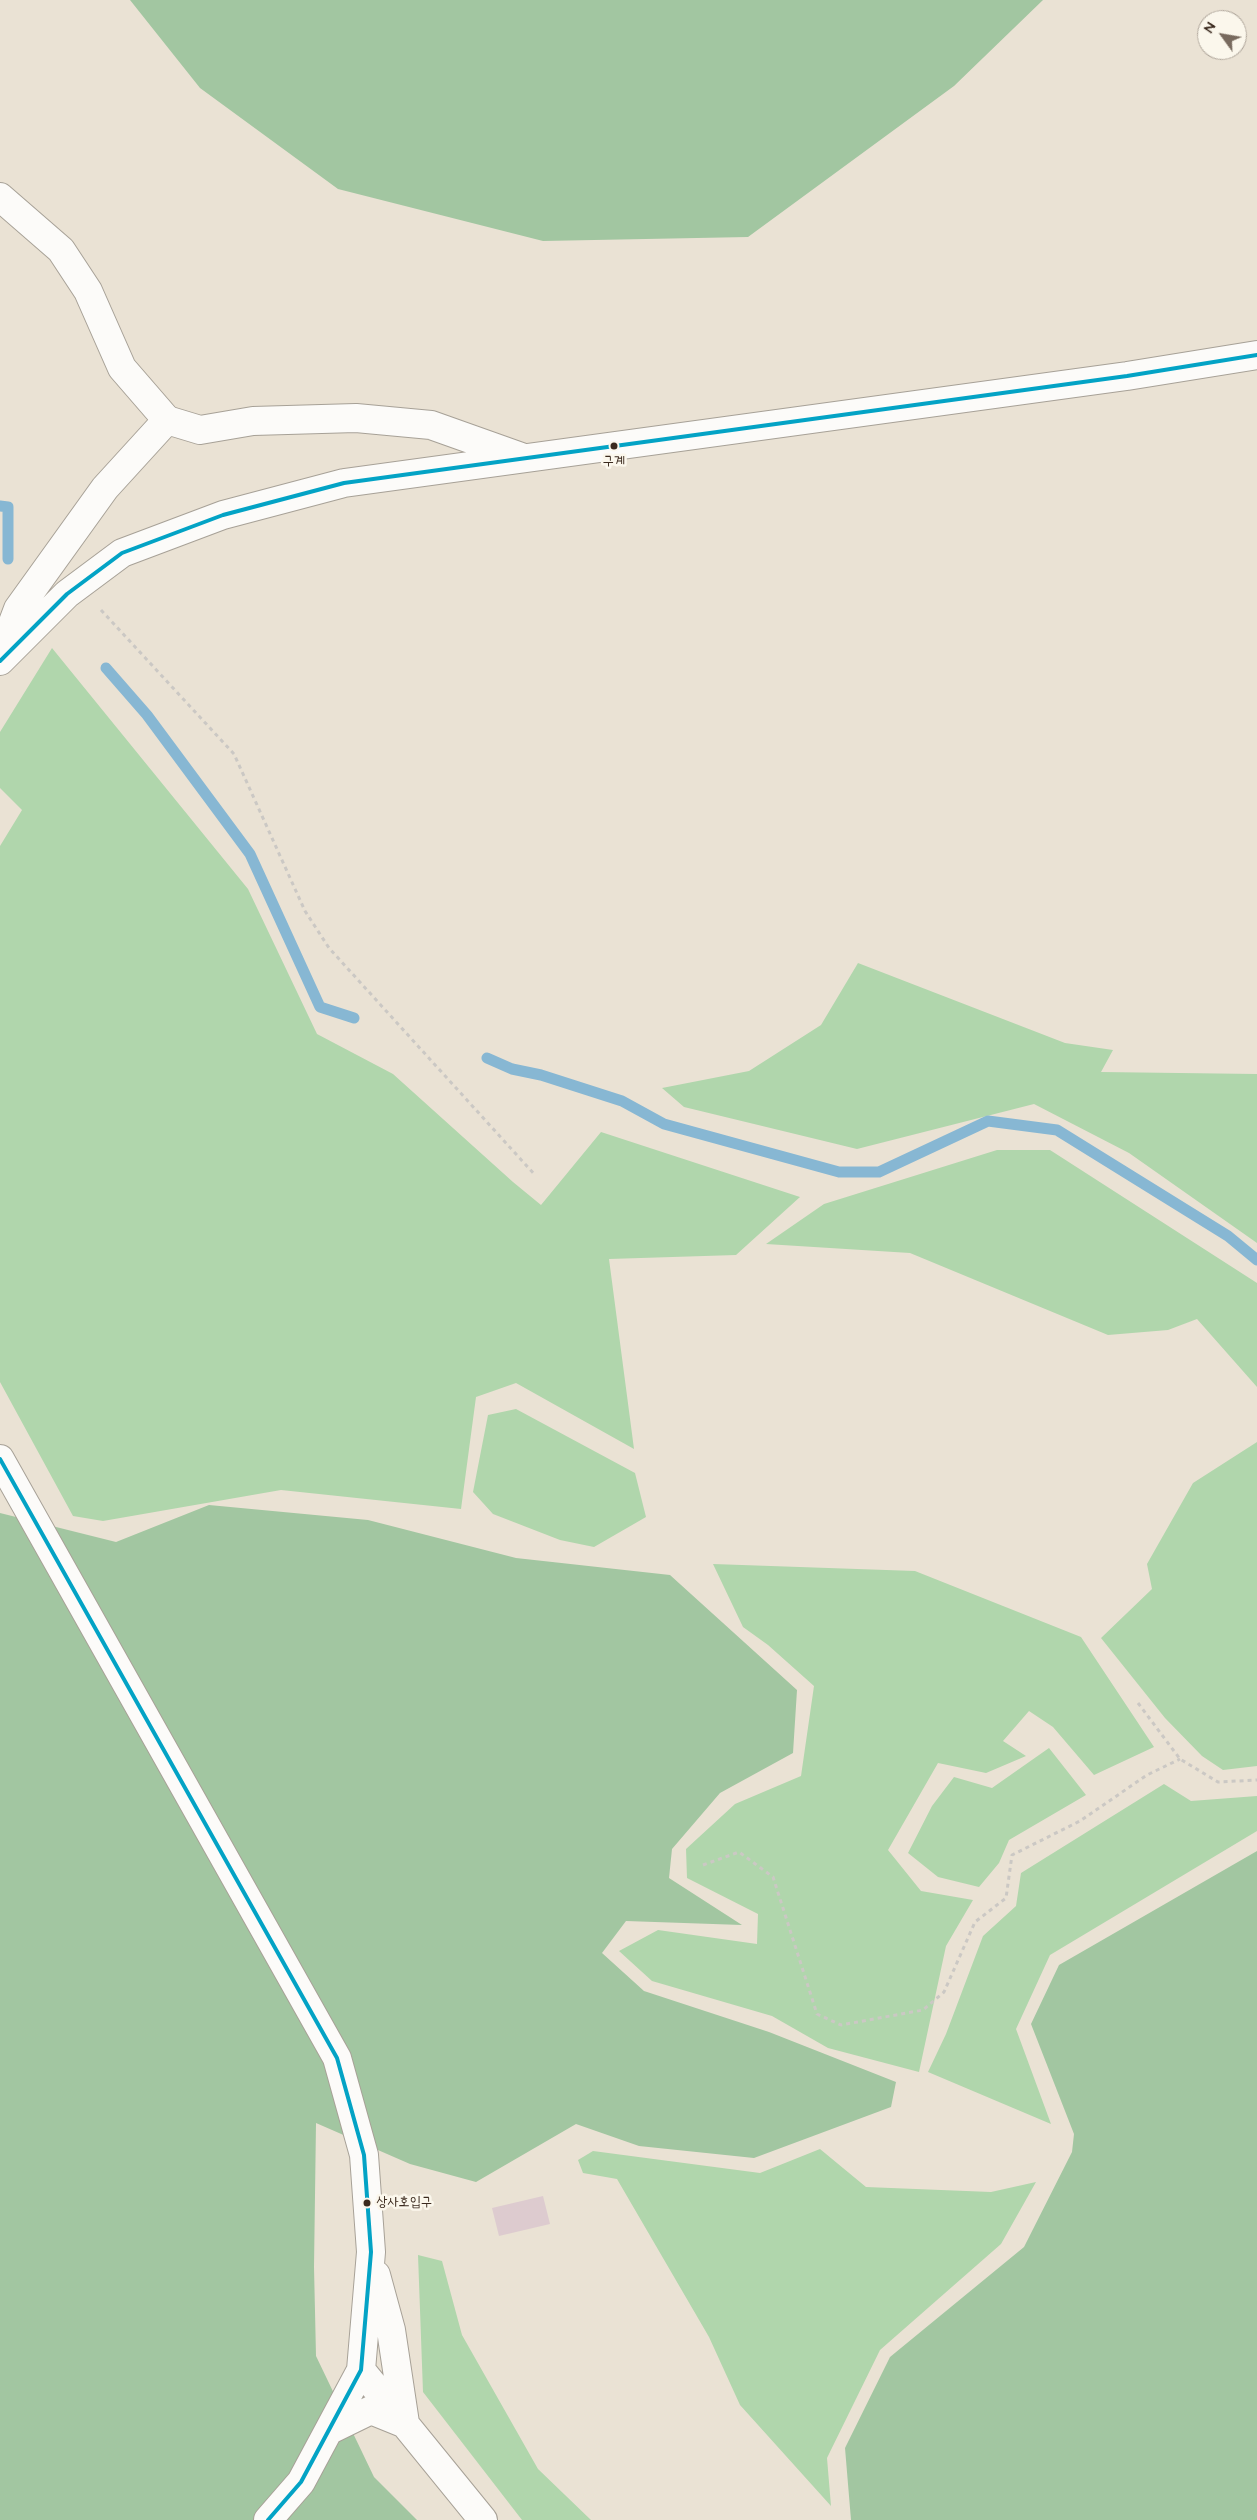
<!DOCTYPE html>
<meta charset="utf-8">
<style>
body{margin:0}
#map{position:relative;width:1257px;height:2520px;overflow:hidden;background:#eae2d4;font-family:"Architects Daughter",sans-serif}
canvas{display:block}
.north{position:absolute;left:1197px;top:10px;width:50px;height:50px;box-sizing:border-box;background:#fbf7ec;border:1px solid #aea59a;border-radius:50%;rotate:302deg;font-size:14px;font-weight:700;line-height:20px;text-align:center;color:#3b2a1e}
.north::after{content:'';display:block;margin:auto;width:18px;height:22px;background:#786a5e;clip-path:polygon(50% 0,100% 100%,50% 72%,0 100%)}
</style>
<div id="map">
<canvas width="1257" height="2520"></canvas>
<div class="north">N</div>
</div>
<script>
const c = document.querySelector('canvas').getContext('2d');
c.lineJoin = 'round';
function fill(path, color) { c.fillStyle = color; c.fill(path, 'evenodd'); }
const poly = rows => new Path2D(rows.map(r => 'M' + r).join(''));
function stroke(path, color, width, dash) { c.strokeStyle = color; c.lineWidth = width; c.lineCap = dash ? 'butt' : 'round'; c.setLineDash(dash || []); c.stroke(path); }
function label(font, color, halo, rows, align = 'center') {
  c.font = font + ' "Architects Daughter","Poor Story",sans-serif'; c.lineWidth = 5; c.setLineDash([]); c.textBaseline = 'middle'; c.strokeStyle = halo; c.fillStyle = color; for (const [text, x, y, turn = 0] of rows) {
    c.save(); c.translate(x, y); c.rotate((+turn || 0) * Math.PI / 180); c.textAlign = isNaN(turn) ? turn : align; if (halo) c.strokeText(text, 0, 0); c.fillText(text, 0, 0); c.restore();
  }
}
fill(poly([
 [52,648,248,889,317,1034,393,1074,513,1182,541,1205,601,1132,800,1197,736,1255,609,1259,634,1449,516,1383,476,1397,461,1509,281,1490,103,1521,73,1516,0,1382,0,846,22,810,0,788,0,732],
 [858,963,1065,1043,1113,1050,1101,1072,1257,1074,1257,1243,1129,1153,1034,1104,857,1149,684,1107,662,1088,749,1071,821,1025],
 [997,1150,1050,1150,1257,1283,1257,1387,1197,1319,1168,1330,1108,1335,910,1253,766,1244,824,1204],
 [516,1409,635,1473,646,1517,594,1547,560,1540,493,1514,473,1492,488,1415],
 [1257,1442,1257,1766,1223,1770,1202,1756,1165,1718,1101,1638,1152,1589,1147,1564,1193,1483],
 [713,1564,915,1571,1081,1637,1154,1747,1094,1775,1053,1727,1029,1711,1003,1741,1026,1756,986,1773,938,1763,888,1850,921,1891,973,1900,946,1946,919,2072,828,2048,772,2016,652,1981,619,1951,658,1930,757,1944,758,1914,687,1878,686,1849,735,1804,801,1776,814,1686,768,1645,743,1627],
 [1049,1748,1086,1795,1009,1840,999,1863,979,1887,938,1877,908,1853,932,1806,954,1777,992,1788],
 [1164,1784,1191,1801,1257,1796,1257,1831,1050,1955,1016,2029,1051,2124,928,2072,946,2034,983,1936,1016,1906,1021,1873],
 [820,2149,866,2187,991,2192,1036,2182,1001,2244,880,2350,827,2458,831,2506,740,2405,709,2337,617,2179,583,2173,578,2160,593,2151,760,2173],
 [418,2255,442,2261,462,2335,538,2469,591,2520,522,2520,423,2392]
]), '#b0d6ac');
fill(poly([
 [130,0,1043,0,954,86,748,237,543,241,338,189,200,88],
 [209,1505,368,1520,516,1558,670,1575,797,1690,793,1753,720,1793,672,1849,669,1878,742,1925,626,1921,602,1953,644,1991,769,2032,896,2082,891,2107,754,2158,639,2146,576,2124,476,2182,410,2164,316,2123,314,2267,316,2356,374,2477,417,2520,0,2520,0,1513,116,1542],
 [1257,1851,1257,2520,851,2520,845,2448,890,2357,1024,2247,1072,2152,1074,2134,1031,2024,1059,1965]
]), '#a2c6a1');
stroke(poly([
 [0,506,8,507,8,559],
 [106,668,147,715,250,854,320,1007,354,1018],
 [487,1058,512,1069,541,1075,622,1101,664,1124,839,1172,879,1172,988,1121,1057,1130,1228,1236,1257,1260]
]), '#87b7d3', 11);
fill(poly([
 [543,2196,550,2224,499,2236,492,2208]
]), '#ddcbcf');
const street = poly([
 [0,197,61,250,88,291,122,368,167,420]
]);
const secondary = poly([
 [1,654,18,609,105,488,167,420,200,430,253,421,356,418,431,425,521,457],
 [0,661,67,594,122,553,223,515,344,483,1127,376,1257,355],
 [0,1459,337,2058,364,2155,371,2252,361,2370,301,2482,268,2520],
 [376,2275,391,2330,405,2423],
 [361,2370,483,2520],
 [330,2430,371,2410,403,2423]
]);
stroke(street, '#a7a197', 30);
stroke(secondary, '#a7a197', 30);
stroke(poly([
 [101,610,234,754,305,911,329,948,535,1175],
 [1138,1703,1180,1759,1218,1782,1257,1780],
 [703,1865,739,1852,773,1877,817,2014,841,2025,923,2010,944,1992,975,1922,1006,1898,1012,1855,1080,1821,1147,1775,1180,1759]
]), '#cbc8c4', 3, [4, 4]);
stroke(street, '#fcfbf9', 28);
stroke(secondary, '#fcfbf9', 28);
stroke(poly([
 [0,661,67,594,122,553,223,515,344,483,1127,376,1257,355],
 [0,1459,337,2058,364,2155,371,2252,361,2370,301,2482,268,2520]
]), '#03a3c5', 4);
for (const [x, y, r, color] of [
 [614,446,4.5,"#3b2a1e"],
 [367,2203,4.5,"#3b2a1e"]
]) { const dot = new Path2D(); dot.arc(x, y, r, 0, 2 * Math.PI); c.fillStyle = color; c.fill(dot); stroke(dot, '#fbf7ec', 2); }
label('14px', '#3b2a1e', '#fbf7ec', [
 ["구계",614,462],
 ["상사호입구",376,2203,"left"]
]);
</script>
